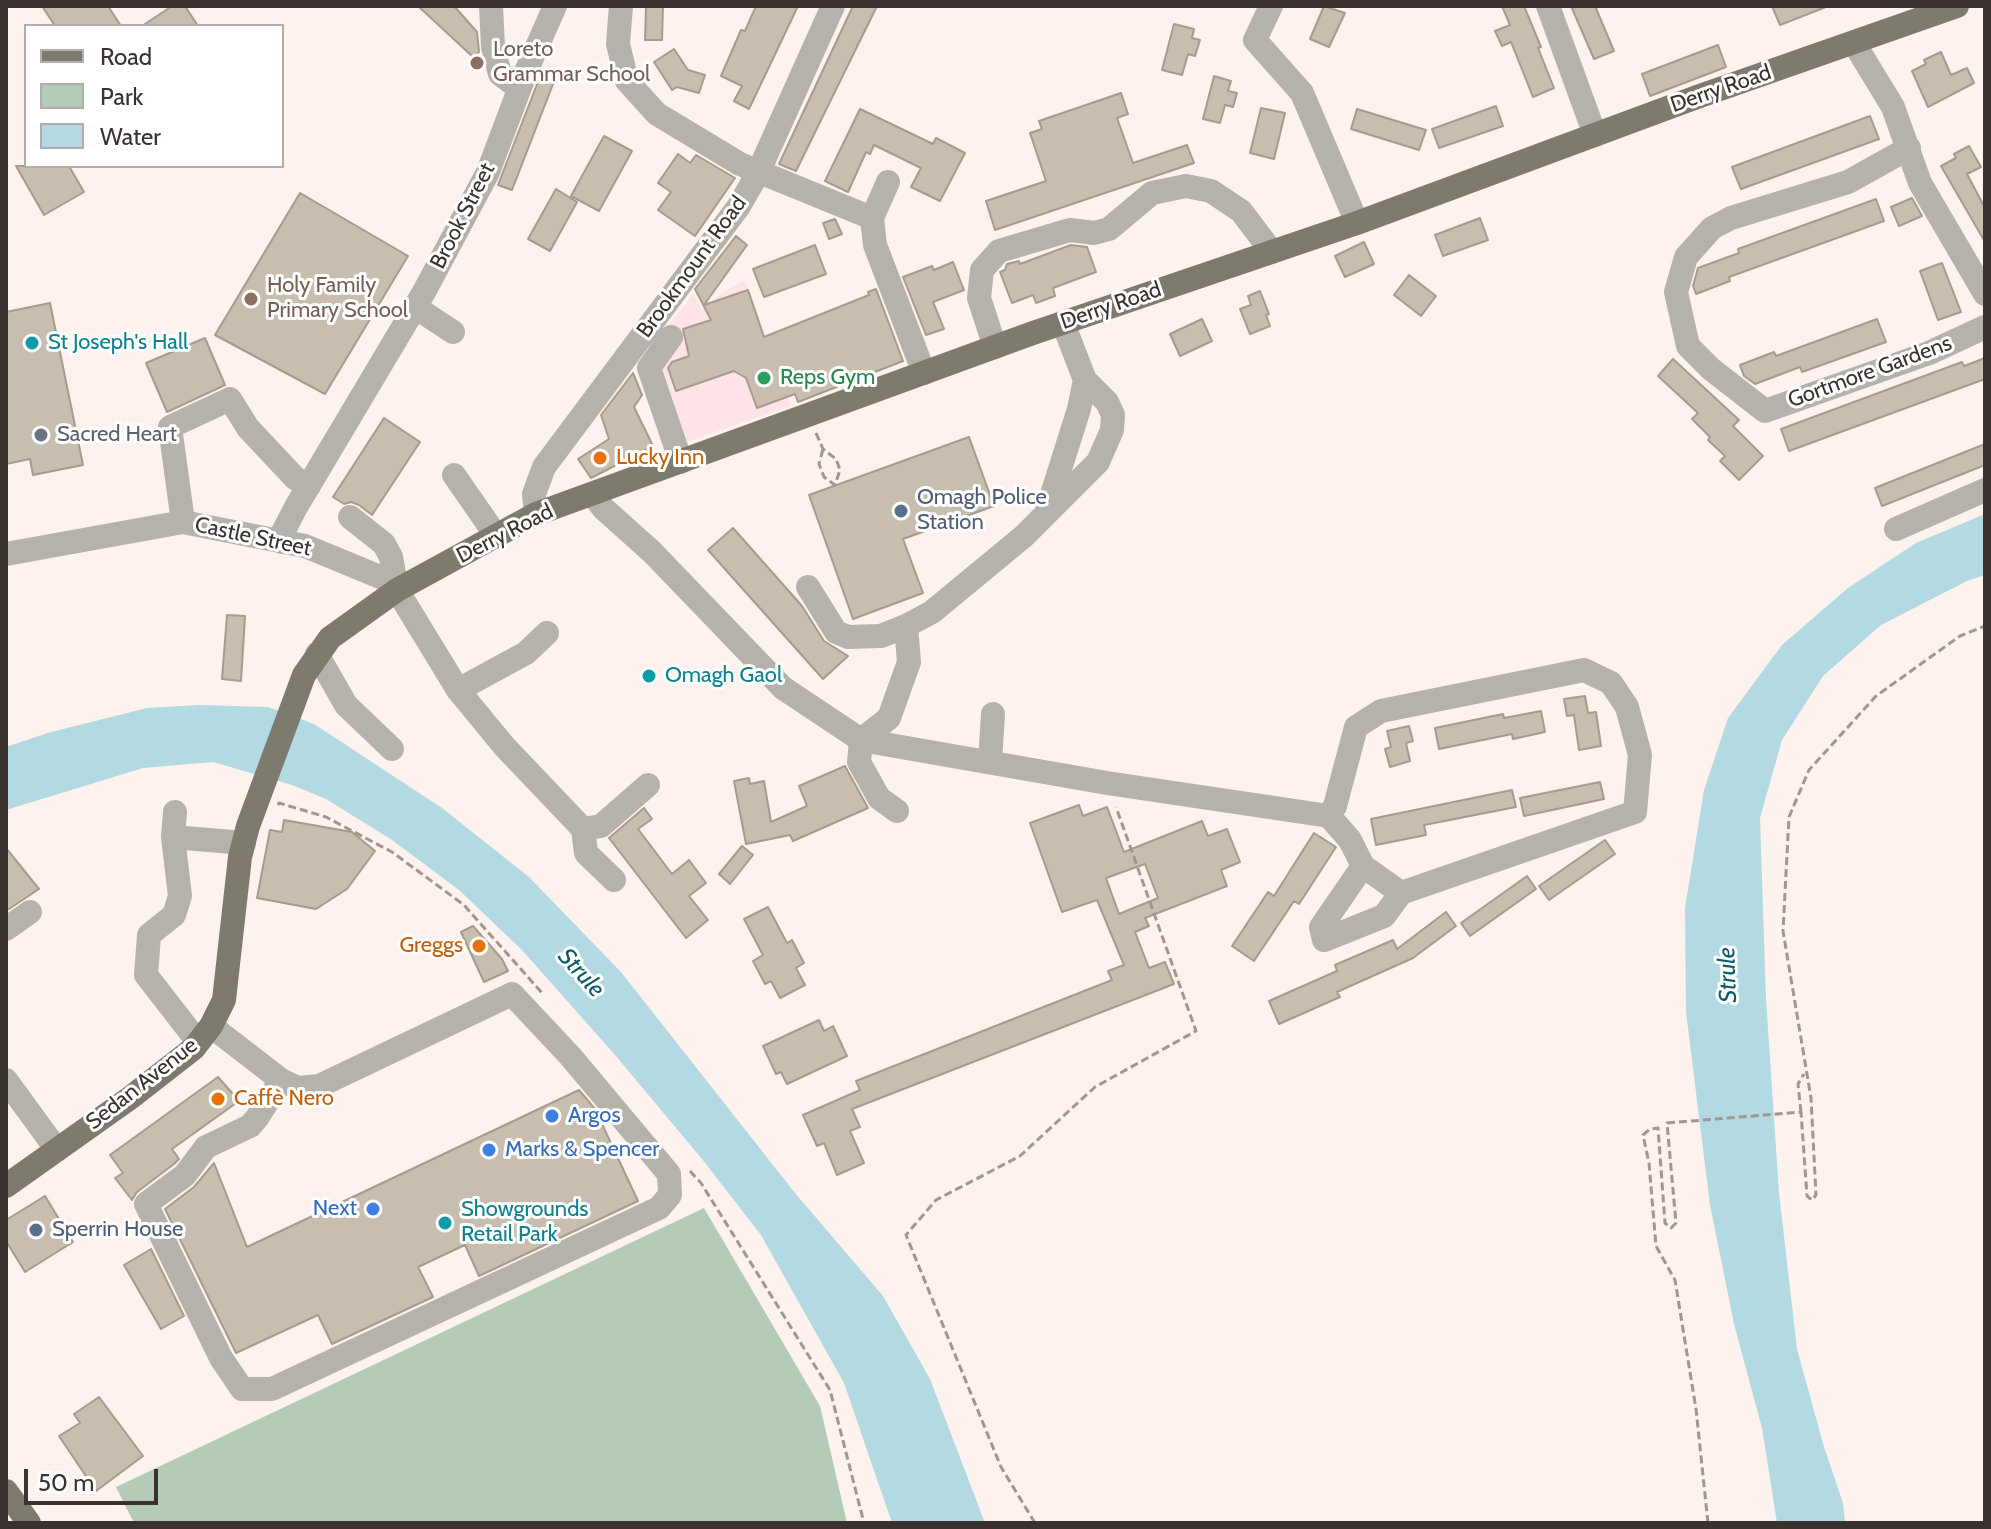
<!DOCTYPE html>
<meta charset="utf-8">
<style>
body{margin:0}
#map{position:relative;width:1991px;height:1529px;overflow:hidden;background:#fdf2ed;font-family:Cabin,sans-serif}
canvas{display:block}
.frame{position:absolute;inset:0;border:8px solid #39322f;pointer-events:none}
.legend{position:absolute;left:24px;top:24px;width:260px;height:144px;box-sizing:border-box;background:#fff;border:2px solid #b0adac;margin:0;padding:10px 14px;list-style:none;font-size:24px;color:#39322f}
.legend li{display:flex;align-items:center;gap:16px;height:40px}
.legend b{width:40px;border:2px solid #b0adac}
.scale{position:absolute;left:24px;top:1469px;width:134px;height:36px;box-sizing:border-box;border:4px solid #39322f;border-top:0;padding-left:10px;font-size:24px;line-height:28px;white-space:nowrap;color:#39322f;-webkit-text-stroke:6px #fff;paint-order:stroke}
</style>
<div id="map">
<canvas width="1991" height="1529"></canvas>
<div class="frame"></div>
<ul class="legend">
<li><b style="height:10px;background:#7e7a6e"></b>Road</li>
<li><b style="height:22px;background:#b3cbb7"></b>Park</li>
<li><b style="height:22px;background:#b3d9e3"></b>Water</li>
</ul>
<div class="scale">50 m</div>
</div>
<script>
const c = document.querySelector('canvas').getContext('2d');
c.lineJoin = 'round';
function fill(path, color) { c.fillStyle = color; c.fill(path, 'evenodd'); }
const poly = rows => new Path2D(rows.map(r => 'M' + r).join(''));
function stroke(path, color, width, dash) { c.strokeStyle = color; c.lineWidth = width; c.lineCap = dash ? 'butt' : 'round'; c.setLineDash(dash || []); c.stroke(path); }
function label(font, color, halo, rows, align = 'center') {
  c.font = font + ' Cabin,sans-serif'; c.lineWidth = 6; c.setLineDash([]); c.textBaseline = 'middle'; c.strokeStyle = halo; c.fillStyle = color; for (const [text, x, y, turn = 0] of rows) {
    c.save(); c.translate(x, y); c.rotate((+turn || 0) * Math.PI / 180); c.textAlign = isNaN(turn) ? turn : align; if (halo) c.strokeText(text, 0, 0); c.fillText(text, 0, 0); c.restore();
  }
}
fill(poly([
 [745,280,791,406,671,447,637,366,693,294,702,310,721,294]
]), '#fee3e8');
fill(poly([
 [704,1208,820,1406,847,1523,134,1523,116,1487]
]), '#b3cbb7');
fill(poly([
 [1985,514,1985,575,1967,581,1881,625,1823,676,1782,740,1760,818,1766,999,1779,1193,1797,1349,1824,1447,1843,1503,1845,1523,1777,1523,1762,1428,1734,1324,1710,1205,1686,1012,1685,908,1704,790,1728,718,1782,645,1848,588,1916,543],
 [199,705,268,707,314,724,442,808,529,877,621,972,795,1193,883,1296,930,1379,985,1523,892,1523,844,1383,761,1235,702,1159,615,1055,522,950,459,890,392,840,326,799,292,785,213,762,143,768,6,810,6,747,51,732,147,708]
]), '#b3d9e3');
const building = poly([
 [42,6,108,6,121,26,55,26,42,6],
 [172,6,185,6,198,26,142,26,172,6],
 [418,6,454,6,477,32,479,52,473,57,418,6],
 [646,6,663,6,662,40,645,40,646,6],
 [756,6,798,6,749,109,734,101,742,86,721,76,741,30,745,31,756,6],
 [853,6,877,6,796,171,779,164,853,6],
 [1324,6,1345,13,1329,47,1310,39,1324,6],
 [1502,6,1524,6,1541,47,1538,48,1554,88,1533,97,1511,42,1502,46,1495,31,1510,25,1502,6],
 [1571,6,1595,6,1614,51,1594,59,1571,6],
 [1772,6,1826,6,1826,7,1780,25,1772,6],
 [1174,24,1194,29,1192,38,1200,40,1195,56,1188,54,1182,75,1162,70,1174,24],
 [1718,45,1726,67,1650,96,1642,74,1718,45],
 [674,49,688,70,705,75,699,93,677,87,672,90,654,62,674,49],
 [1941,52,1951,75,1967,68,1974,83,1928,107,1912,71,1926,64,1924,60,1941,52],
 [541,74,555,79,512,190,498,185,541,74],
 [1214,76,1231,81,1228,91,1237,93,1233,107,1225,105,1220,123,1203,119,1214,76],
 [1121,93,1128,114,1117,118,1133,163,1187,145,1194,163,995,230,986,201,1046,181,1030,133,1042,129,1039,121,1121,93],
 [1496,106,1503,126,1439,148,1432,129,1496,106],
 [1261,108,1285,113,1274,159,1250,153,1261,108],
 [860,109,933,144,936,138,965,153,940,201,911,187,921,168,874,145,870,154,866,152,848,192,825,181,860,109],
 [1357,109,1426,130,1419,150,1351,129,1357,109],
 [1870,116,1879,139,1741,189,1732,167,1870,116],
 [604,136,632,151,599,211,571,196,604,136],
 [1969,146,1981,167,1967,174,1985,208,1985,242,1941,166,1956,158,1954,154,1969,146],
 [678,154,690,163,696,155,735,178,695,236,658,210,671,192,658,183,678,154],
 [16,166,69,166,84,192,44,215,16,166],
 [556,189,577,202,550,251,528,239,556,189],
 [300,193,408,256,325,394,215,335,300,193],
 [1912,198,1922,216,1899,226,1891,207,1912,198],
 [1876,199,1884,221,1729,277,1730,281,1696,294,1693,286,1698,268,1739,253,1738,249,1876,199],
 [1480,218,1488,240,1443,256,1435,235,1480,218],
 [835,219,842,234,829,239,823,223,835,219],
 [736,236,747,245,704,305,748,290,764,337,869,295,868,292,876,289,903,361,798,402,795,394,757,408,746,378,734,371,676,391,668,368,672,362,689,356,683,329,711,320,695,289,736,236],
 [1364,242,1374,264,1345,277,1335,256,1364,242],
 [815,245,826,274,764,297,753,269,815,245],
 [1071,245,1087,247,1096,272,1053,288,1055,296,1036,303,1033,295,1012,303,1000,272,1005,270,1007,264,1019,261,1020,264,1071,245],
 [953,262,964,290,933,302,944,329,926,335,903,277,932,266,934,270,953,262],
 [1942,263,1961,312,1938,320,1920,271,1942,263],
 [1409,275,1436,296,1421,316,1394,295,1409,275],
 [1260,291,1269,314,1266,315,1270,326,1250,334,1240,309,1251,305,1248,296,1260,291],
 [50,303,83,465,33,475,30,459,6,464,6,312,50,303],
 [1202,319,1212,341,1180,356,1170,334,1202,319],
 [1877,319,1886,342,1802,372,1800,367,1755,384,1744,376,1740,365,1774,352,1776,356,1877,319],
 [205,338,225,385,167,412,146,363,205,338],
 [1985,358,1985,379,1789,451,1781,429,1962,362,1964,366,1985,358],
 [1673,359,1739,420,1733,426,1763,456,1739,480,1720,461,1725,456,1708,440,1710,437,1692,419,1698,413,1658,376,1673,359],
 [633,373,642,395,634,407,653,446,591,478,578,459,609,439,601,415,633,373],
 [384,418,420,442,372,515,359,505,351,502,344,504,333,497,384,418],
 [969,437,994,506,903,539,923,593,853,619,809,495,969,437],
 [1985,444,1985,465,1882,506,1875,488,1985,444],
 [733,528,802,606,824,641,848,656,823,679,708,550,733,528],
 [227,615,245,616,241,681,222,679,227,615],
 [1585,696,1588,713,1596,712,1601,746,1579,750,1574,715,1567,716,1564,699,1585,696],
 [1541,711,1545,732,1513,739,1512,734,1439,749,1435,728,1503,714,1504,718,1541,711],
 [1409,726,1413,741,1406,743,1410,761,1390,767,1385,749,1391,747,1387,731,1409,726],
 [845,766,868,808,793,841,790,835,746,844,734,781,749,778,750,784,764,781,771,822,807,806,799,786,845,766],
 [1600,782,1604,799,1524,816,1520,798,1600,782],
 [1512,790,1516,807,1424,825,1426,835,1376,845,1371,819,1512,790],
 [1079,805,1083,816,1107,807,1124,852,1202,821,1208,836,1227,829,1240,862,1221,870,1227,886,1145,918,1149,926,1135,932,1149,968,1165,962,1174,984,852,1109,860,1127,850,1131,864,1163,837,1175,824,1143,817,1146,803,1115,860,1090,856,1081,1112,980,1108,971,1124,965,1097,900,1062,912,1030,823,1079,805],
 [1145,864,1158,898,1119,914,1106,878,1145,864],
 [644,808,652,819,638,829,672,874,689,860,706,883,689,896,708,920,686,938,609,838,644,808],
 [284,820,352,832,375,851,347,889,316,909,257,898,270,830,282,832,284,820],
 [1314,833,1336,847,1299,904,1294,901,1254,961,1232,946,1268,892,1274,896,1314,833],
 [1605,840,1615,854,1549,900,1539,886,1605,840],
 [742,846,753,855,730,884,719,874,742,846],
 [6,848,39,889,6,911,6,848],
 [1527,876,1536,889,1470,936,1461,923,1527,876],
 [768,907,787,943,792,940,804,963,796,968,805,985,780,998,771,981,765,984,753,961,763,955,744,919,768,907],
 [1446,912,1456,926,1413,958,1337,992,1340,997,1279,1024,1269,1001,1337,971,1335,965,1393,940,1397,949,1446,912],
 [473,926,502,959,508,971,484,982,461,932,473,926],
 [819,1020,824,1031,833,1026,847,1056,787,1084,781,1072,776,1074,763,1046,819,1020],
 [218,1077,239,1101,172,1149,179,1159,174,1164,137,1192,132,1200,115,1178,123,1173,110,1155,218,1077],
 [579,1090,595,1109,638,1201,479,1276,465,1245,418,1267,433,1297,332,1344,318,1315,236,1353,165,1209,194,1187,214,1163,247,1247,579,1090],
 [45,1196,73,1242,25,1272,6,1241,6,1220,45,1196],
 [151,1249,184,1316,161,1329,124,1265,151,1249],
 [99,1397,143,1456,96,1491,59,1436,80,1423,74,1414,99,1397]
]);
fill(building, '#c7beb0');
stroke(building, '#a59c8e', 2);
stroke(poly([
 [816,433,823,449,836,459,840,470,835,485,824,477,819,464,823,449],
 [278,805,279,803,326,817,392,852,464,905,542,993],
 [1801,1112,1798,1084,1804,1074],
 [690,1171,701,1183,830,1390,864,1523],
 [1035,1523,1001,1467,906,1235,936,1200,1020,1156,1095,1087,1196,1031,1116,807],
 [1708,1523,1696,1409,1675,1280,1656,1246,1649,1163,1643,1135,1650,1129,1658,1128,1665,1223,1671,1228,1676,1223,1667,1123,1801,1112,1807,1196,1812,1200,1816,1195,1811,1098,1783,931,1789,817,1809,770,1876,696,1960,636,1985,626]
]), '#a09792', 3, [8, 4]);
stroke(poly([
 [491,6,493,47,500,74,519,88],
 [621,6,618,44,627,81,657,114,740,164,872,218],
 [1271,6,1255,40,1302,93,1357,223],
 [1548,6,1595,135],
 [1854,43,1893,107,1920,183,1985,294],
 [1909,148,1848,182,1731,218,1712,228,1686,257,1676,292,1688,346,1711,369,1765,411,1929,353,1985,327],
 [888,182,872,218,875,245,924,373],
 [415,307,453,332],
 [671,337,649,368,681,462],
 [995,347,979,298,982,270,999,251,1070,230,1094,233,1109,229,1152,193,1186,186,1211,191,1241,211,1272,252],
 [454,475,495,534],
 [592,494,604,509,652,552,783,688,861,740,1107,783,1329,816,1350,840,1363,866,1401,893,1635,812,1640,755,1627,707,1611,683,1584,670,1381,711,1356,727,1335,806,1329,816],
 [1047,510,1079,409,1085,380],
 [536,514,534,494,544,467,739,206,758,173,833,6],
 [350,517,384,544,391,557,397,590,458,690,504,746,583,829,586,853,614,880],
 [183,522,170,427,230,399,248,428,295,478,309,486],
 [1896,529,1985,490],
 [282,542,283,532,296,507,424,292,488,172,525,74,555,6],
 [6,554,183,522,305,546,385,579,397,590],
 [808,587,836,632,848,637,881,636,906,626,932,612,1024,536,1098,462,1112,430,1113,415,1107,402,1085,380,1063,323],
 [317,654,346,705,392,749],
 [458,690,526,653,547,633],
 [990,762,993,714],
 [897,811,879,798,859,762,861,740,889,718,909,662,906,626],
 [175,812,173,837,180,896,174,915,149,935,146,975,198,1042],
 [583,829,601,826,648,785],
 [173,837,244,843],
 [1363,866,1321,927,1324,940,1384,916,1401,893],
 [6,929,30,912],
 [211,1026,281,1080,298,1088,319,1086,512,994,571,1057,669,1174,670,1195,659,1208,272,1389,242,1389,221,1358,146,1204,185,1175,206,1147,250,1126,257,1118,281,1080],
 [6,1080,57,1150]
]), '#b4b2ab', 24);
stroke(poly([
 [6,1186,130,1098,194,1048,211,1026,224,1000,240,857,248,826,304,675,330,638,397,590,536,514,1033,333,1357,223,1697,97,1957,6],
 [6,1491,29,1523]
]), '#7e7a6e', 24);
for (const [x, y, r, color] of [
 [477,63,8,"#8d6e63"],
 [251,299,8,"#8d6e63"],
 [32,343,8,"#0f9aa8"],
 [764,378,8,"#2e9e5b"],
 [41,435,8,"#6b7280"],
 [600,458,8,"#e8710a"],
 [901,511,8,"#5c6f8a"],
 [649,676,8,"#0f9aa8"],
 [479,946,8,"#e8710a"],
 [218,1099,8,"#e8710a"],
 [552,1116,8,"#3f7fe0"],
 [489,1150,8,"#3f7fe0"],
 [373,1209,8,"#3f7fe0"],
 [445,1223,8,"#0f9aa8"],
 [36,1230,8,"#5c6f8a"]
]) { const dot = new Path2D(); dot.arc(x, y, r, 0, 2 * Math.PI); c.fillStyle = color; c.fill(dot); stroke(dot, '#fff', 3); }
label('22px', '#785e54', '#fff', [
 ["Loreto",493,50],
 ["Grammar School",493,75],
 ["Holy Family",267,286],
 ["Primary School",267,311]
], 'left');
label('22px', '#39322f', '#fff', [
 ["Derry Road",1721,89,-19],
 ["Brook Street",463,216,-63],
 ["Brookmount Road",692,267,-54],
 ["Derry Road",1111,306,-19],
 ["Gortmore Gardens",1870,372,-20],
 ["Derry Road",505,534,-27],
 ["Castle Street",253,537,12],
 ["Sedan Avenue",142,1084,-38]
]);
label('22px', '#0d838f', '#fff', [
 ["St Joseph's Hall",48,343],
 ["Omagh Gaol",665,676],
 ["Showgrounds",461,1210],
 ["Retail Park",461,1235]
], 'left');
label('22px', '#27864d', '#fff', [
 ["Reps Gym",780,378]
], 'left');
label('22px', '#5b616d', '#fff', [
 ["Sacred Heart",57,435]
], 'left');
label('22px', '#c56008', '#fff', [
 ["Lucky Inn",616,458],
 ["Greggs",463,946,"right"],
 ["Caffè Nero",234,1099]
], 'left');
label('22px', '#4e5e75', '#fff', [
 ["Omagh Police",917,498],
 ["Station",917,523],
 ["Sperrin House",52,1230]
], 'left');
label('22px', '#366cbe', '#fff', [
 ["Argos",568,1116],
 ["Marks & Spencer",505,1150],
 ["Next",357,1209,"right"]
], 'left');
label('italic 24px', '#0b5a68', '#fff', [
 ["Strule",581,973,48],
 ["Strule",1728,975,-92]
]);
</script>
